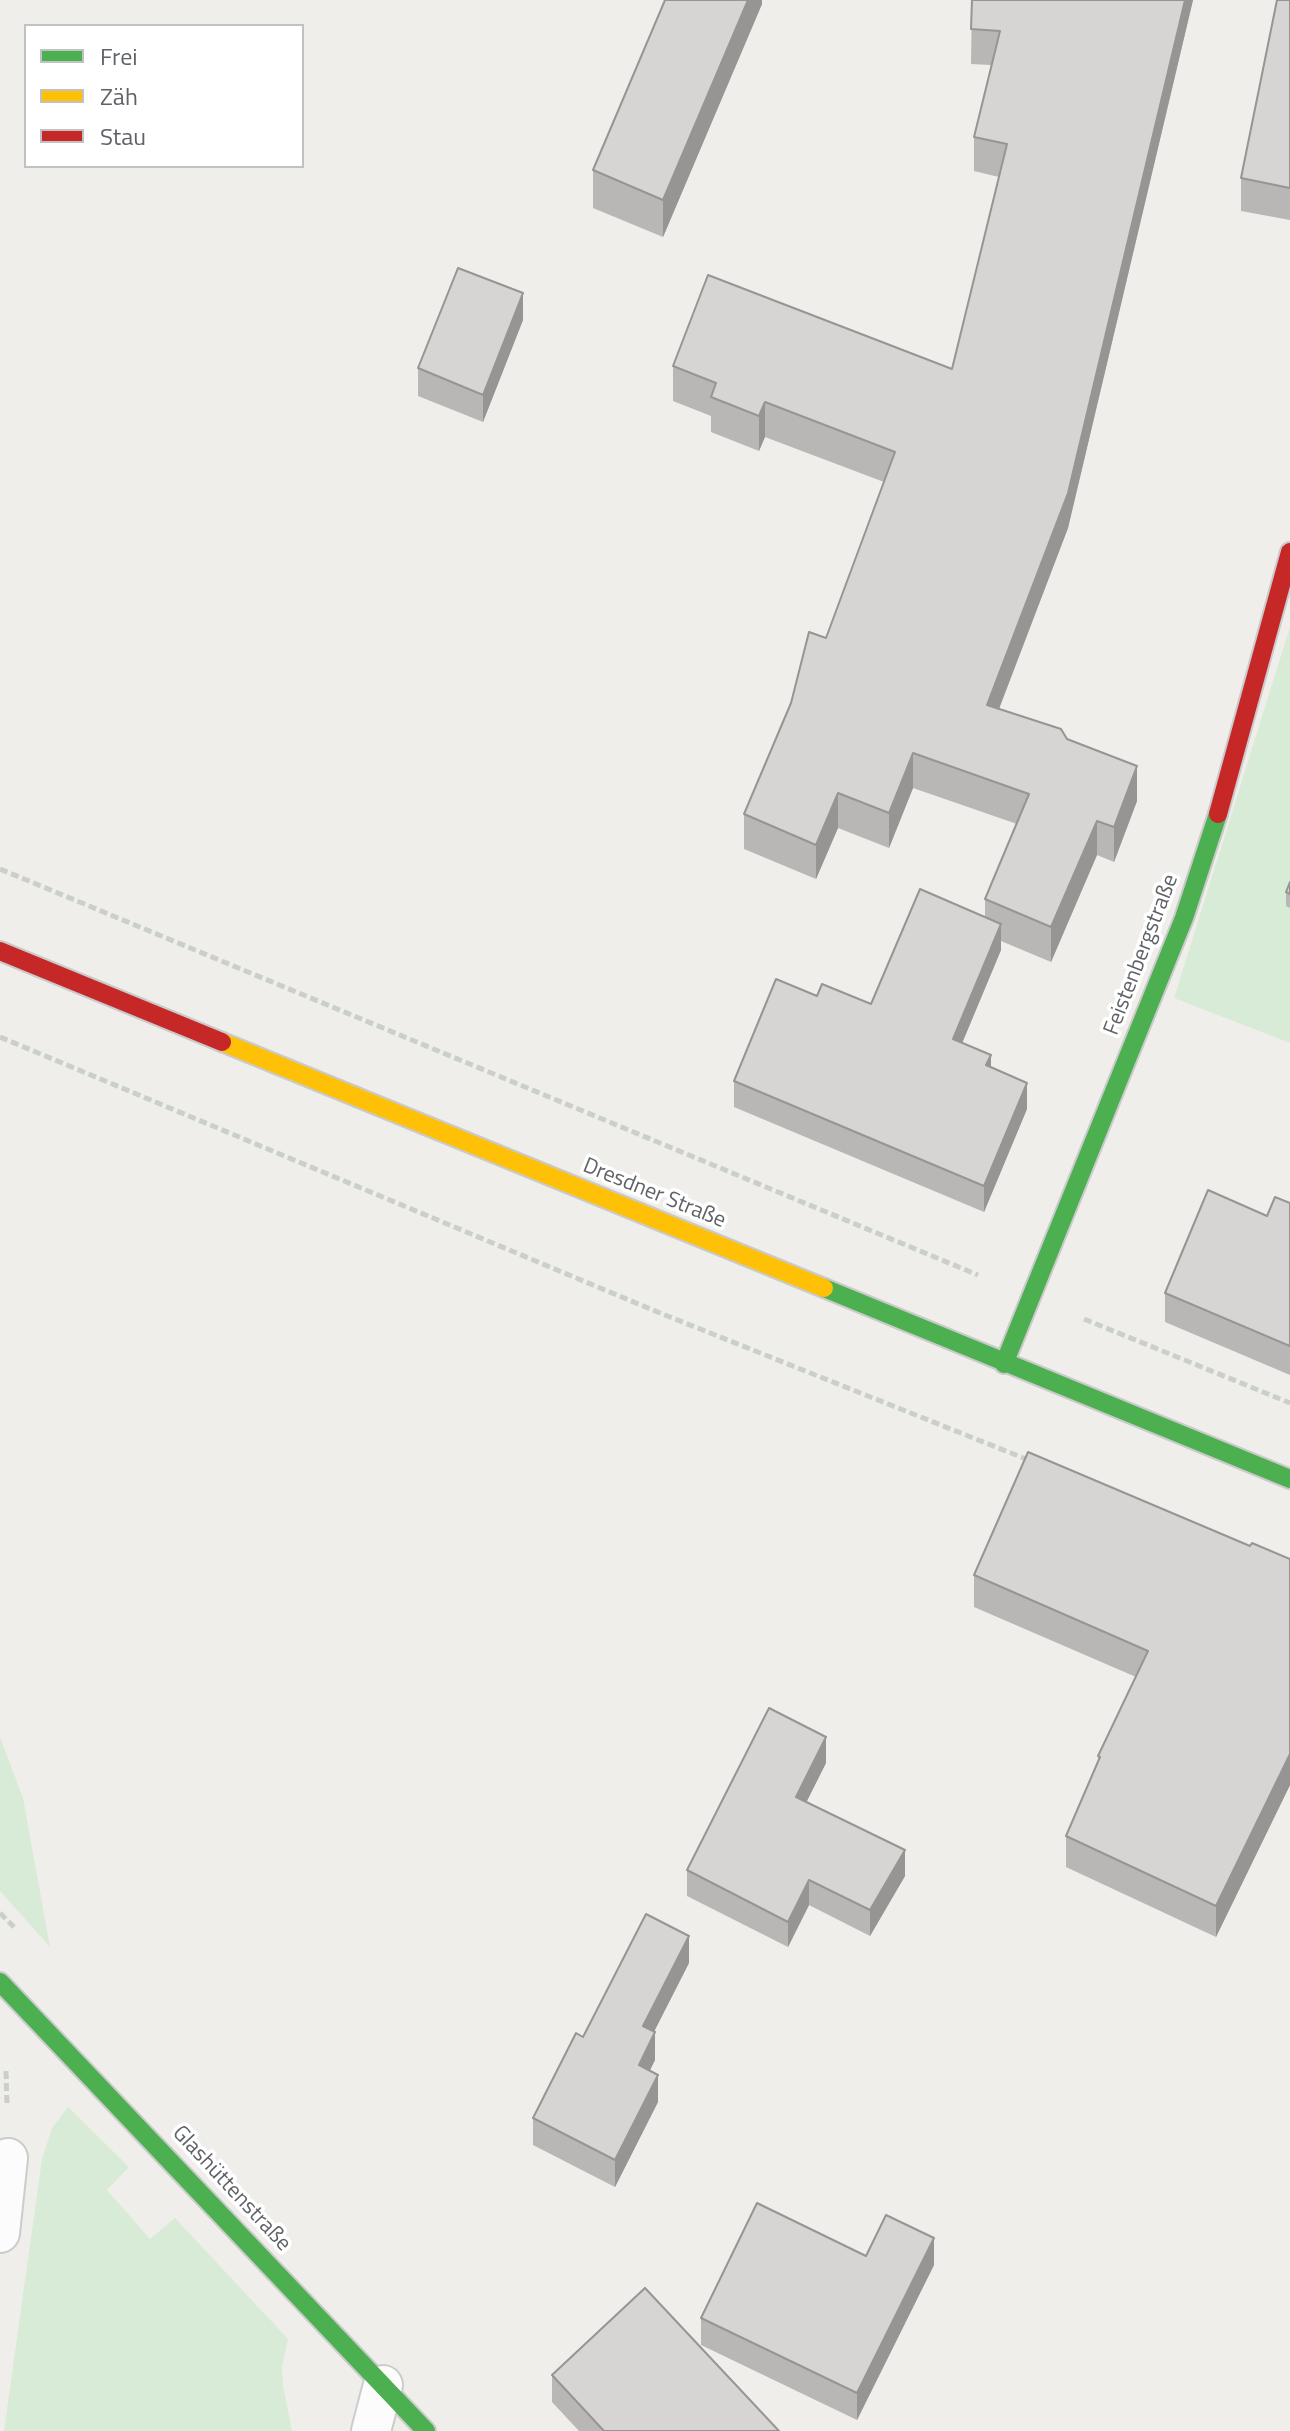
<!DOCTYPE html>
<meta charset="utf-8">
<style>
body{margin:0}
#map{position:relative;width:1290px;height:2431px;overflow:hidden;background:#efeeea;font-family:"Titillium Web",sans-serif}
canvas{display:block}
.legend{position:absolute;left:24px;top:24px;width:280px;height:144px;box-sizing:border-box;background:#fff;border:2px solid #bfc1c3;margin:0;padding:10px 14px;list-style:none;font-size:24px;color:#5f6368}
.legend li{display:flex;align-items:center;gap:16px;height:40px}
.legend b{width:40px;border:2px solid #bfc1c3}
</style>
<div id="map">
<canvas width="1290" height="2431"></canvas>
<ul class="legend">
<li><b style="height:10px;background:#4caf50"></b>Frei</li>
<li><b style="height:10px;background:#ffc107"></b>Zäh</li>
<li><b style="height:10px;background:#c62828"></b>Stau</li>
</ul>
</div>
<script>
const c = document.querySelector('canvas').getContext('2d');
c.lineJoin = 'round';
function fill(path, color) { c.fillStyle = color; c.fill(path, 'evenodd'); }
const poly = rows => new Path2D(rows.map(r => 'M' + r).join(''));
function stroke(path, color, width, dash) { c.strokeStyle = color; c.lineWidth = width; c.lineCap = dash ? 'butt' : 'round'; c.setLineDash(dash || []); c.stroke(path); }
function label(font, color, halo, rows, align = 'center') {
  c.font = font + ' "Titillium Web",sans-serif'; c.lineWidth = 7; c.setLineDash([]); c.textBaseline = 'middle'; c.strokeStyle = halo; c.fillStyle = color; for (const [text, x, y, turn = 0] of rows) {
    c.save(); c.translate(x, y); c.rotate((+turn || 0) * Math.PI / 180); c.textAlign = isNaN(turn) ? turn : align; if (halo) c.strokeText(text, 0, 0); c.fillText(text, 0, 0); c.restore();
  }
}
fill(poly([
 [1290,627,1290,1043,1174,998],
 [0,1737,23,1798,50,1947,0,1891],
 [68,2107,129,2167,107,2190,150,2239,175,2218,288,2339,282,2366,283,2386,292,2431,4,2431,42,2159,52,2128]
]), '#d8ebd6');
const lane = poly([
 [0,2233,8,2158],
 [371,2431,383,2385]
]);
const fast = poly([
 [824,1288,1290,1479],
 [1004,1364,1184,918,1218,814],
 [0,1982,426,2431]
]);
const slow = poly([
 [222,1042,824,1288]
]);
const jam = poly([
 [1218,814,1290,552],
 [0,951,222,1042]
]);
stroke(lane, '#cbcccc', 42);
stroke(fast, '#cacacb', 22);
stroke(slow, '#cacacb', 22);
stroke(jam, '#cacacb', 22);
stroke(poly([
 [0,869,978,1275],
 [0,1037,660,1313,1031,1461],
 [1084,1319,1290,1403],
 [0,1913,14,1927],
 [6,2071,7,2105]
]), '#cacfcc', 5, [8, 4]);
stroke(lane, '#fdfcfc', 38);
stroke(fast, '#4caf50', 18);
stroke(slow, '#ffc107', 18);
stroke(jam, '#c62828', 18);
fill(poly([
 [762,0,762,4,663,237,593,208,593,170],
 [972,0,1193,0,1068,528,999,709,1067,739,1137,801,1114,862,1097,855,1051,962,1001,941,1001,950,962,1043,991,1067,1027,1109,984,1212,734,1107,734,1081,817,996,871,1004,985,917,985,899,1017,824,913,788,889,848,838,828,816,879,744,849,744,814,826,638,884,482,765,437,759,451,711,432,711,416,673,401,673,366,952,369,999,177,974,171,974,137,991,65,971,64],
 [1290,0,1290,220,1241,211,1241,178],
 [523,320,483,422,418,396,418,368],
 [1290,882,1290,908,1286,906,1286,892],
 [1290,1203,1290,1375,1165,1322,1165,1293,1267,1216],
 [1250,1546,1290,1559,1290,1785,1216,1937,1066,1867,1066,1836,1098,1763,1098,1756,1136,1677,974,1607,974,1575],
 [826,1763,806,1802,905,1876,870,1936,809,1905,788,1947,687,1896,687,1870],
 [689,1963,654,2032,655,2060,650,2070,658,2102,615,2187,533,2145,533,2118,583,2037],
 [866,2256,934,2265,857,2420,701,2345,701,2318],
 [552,2375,779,2431,579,2431,552,2402]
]), '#b8b7b5');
fill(poly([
 [748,0,762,0,762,4,663,237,663,200],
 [1185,0,1193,0,1068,528,987,740,987,705],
 [523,293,523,320,483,422,483,395],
 [765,402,765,437,759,451,759,416],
 [913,753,913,788,889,848,889,813],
 [1137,766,1137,801,1114,862,1114,827],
 [838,793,838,828,816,879,816,845],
 [1097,821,1097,855,1051,962,1051,927],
 [1001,924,1001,950,953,1065,953,1039],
 [991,1055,991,1081,986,1065],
 [1027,1083,1027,1109,984,1212,984,1186],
 [826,1737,826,1763,796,1823,796,1797],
 [1290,1754,1290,1785,1216,1937,1216,1906],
 [905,1850,905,1876,870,1936,870,1910],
 [809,1880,809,1905,788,1947,788,1922],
 [689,1936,689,1963,643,2053,643,2026],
 [655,2032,655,2060,639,2092,639,2065],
 [658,2075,658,2102,615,2187,615,2160],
 [934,2238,934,2265,857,2420,857,2393]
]), '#969594');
const building = poly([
 [665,0,748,0,663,200,593,170,665,0],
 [972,0,1185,0,1068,493,987,705,1061,729,1067,739,1137,766,1114,827,1097,821,1051,927,985,899,1029,794,913,753,889,813,838,793,816,845,744,814,791,703,809,632,826,638,895,452,765,402,759,416,711,397,716,383,673,366,708,275,952,369,1007,144,974,137,1000,31,971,29,972,0],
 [1277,0,1290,0,1290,188,1241,178,1277,0],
 [458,268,523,293,483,395,418,368,458,268],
 [1290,882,1290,894,1286,892,1290,882],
 [920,889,1001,924,953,1039,991,1055,986,1065,1027,1083,984,1186,734,1081,776,979,817,996,822,984,871,1004,920,889],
 [1208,1190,1267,1216,1275,1197,1290,1203,1290,1346,1165,1293,1208,1190],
 [1028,1452,1250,1546,1252,1543,1290,1559,1290,1754,1216,1906,1066,1836,1100,1757,1098,1756,1148,1651,974,1575,1028,1452],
 [769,1708,826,1737,796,1797,905,1850,870,1910,809,1880,788,1922,687,1870,769,1708],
 [646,1914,689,1936,643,2026,655,2032,639,2065,658,2075,615,2160,533,2118,576,2033,583,2037,646,1914],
 [757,2203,866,2256,886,2215,934,2238,857,2393,701,2318,757,2203],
 [645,2288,779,2431,604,2431,552,2375,645,2288]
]);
fill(building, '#d6d5d3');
stroke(building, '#969594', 2);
label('22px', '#5f6368', '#fff', [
 ["Feistenbergstraße",1142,955,-69],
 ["Dresdner Straße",654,1194,22],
 ["Glashüttenstraße",231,2189,47]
]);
</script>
